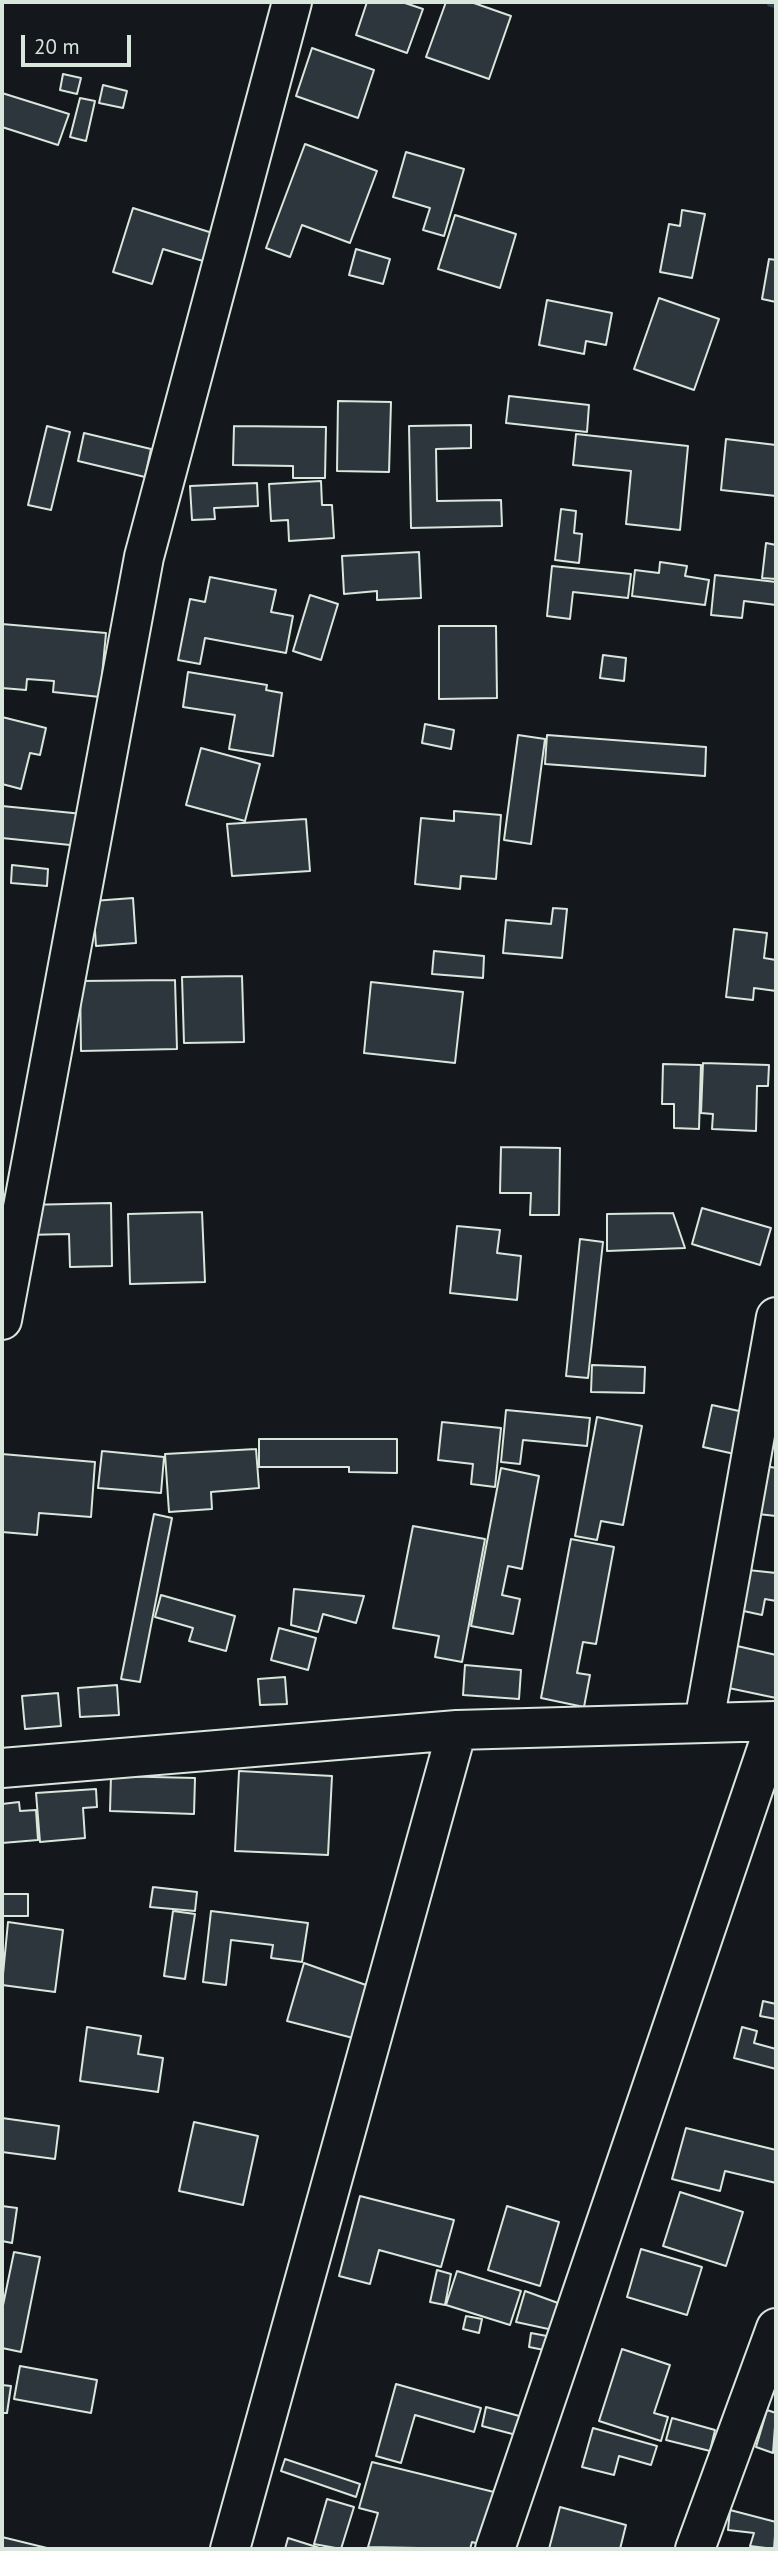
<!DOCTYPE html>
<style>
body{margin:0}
#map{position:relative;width:778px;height:2551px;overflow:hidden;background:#14181c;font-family:"PT Sans",sans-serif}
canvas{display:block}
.frame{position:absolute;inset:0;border:4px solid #d8e6dc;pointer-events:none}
.scale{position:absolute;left:21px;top:35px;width:110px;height:32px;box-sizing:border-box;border:4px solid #d8e6dc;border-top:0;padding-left:9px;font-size:21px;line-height:24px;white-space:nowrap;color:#d8e6dc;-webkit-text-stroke:5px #14181c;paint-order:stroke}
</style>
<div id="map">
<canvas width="778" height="2551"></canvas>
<div class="frame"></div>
<div class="scale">20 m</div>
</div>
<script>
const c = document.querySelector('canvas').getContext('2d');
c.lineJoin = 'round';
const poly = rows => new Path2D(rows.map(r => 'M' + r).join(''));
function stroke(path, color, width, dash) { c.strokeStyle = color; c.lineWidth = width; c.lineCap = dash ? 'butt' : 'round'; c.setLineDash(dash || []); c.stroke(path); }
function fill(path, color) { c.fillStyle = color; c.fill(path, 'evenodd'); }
stroke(poly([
 [771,2,776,3]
]), '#2f3f4d', 10);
const building = poly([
 [367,2,402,2,423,9,407,53,356,35,367,2],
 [446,2,471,2,511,16,489,79,426,57,446,2],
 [312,48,374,70,358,118,296,96,312,48],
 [63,74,81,78,77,94,60,90,63,74],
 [103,85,127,91,123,108,99,103,103,85],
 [2,93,69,114,58,145,2,127,2,93],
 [80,98,95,101,86,141,70,137,80,98],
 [305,144,377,171,350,243,302,225,290,257,266,248,305,144],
 [406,152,464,169,444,236,423,230,430,208,393,197,406,152],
 [133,208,222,236,213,264,163,249,152,284,113,272,133,208],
 [682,210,705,214,692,278,660,272,669,224,680,226,682,210],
 [455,215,516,234,500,288,438,269,455,215],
 [356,249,390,259,383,284,349,275,356,249],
 [769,259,776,260,776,302,762,299,769,259],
 [659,298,719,319,694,390,634,369,659,298],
 [547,300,612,313,606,345,586,341,584,354,539,345,547,300],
 [509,396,589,405,587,432,506,423,509,396],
 [338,401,391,402,389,472,337,471,338,401],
 [471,425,471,448,436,449,437,501,501,500,502,526,411,528,409,426,471,425],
 [47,426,70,432,51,510,28,505,47,426],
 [234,426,326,427,325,478,293,478,293,466,233,465,234,426],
 [84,433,151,449,145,477,78,461,84,433],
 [576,434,688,446,680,530,626,524,631,471,573,465,576,434],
 [726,439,776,445,776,496,721,490,726,439],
 [321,481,322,505,332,505,334,538,289,541,288,520,271,521,269,484,321,481],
 [257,483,258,506,214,508,215,519,192,520,190,486,257,483],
 [561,509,576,511,574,533,582,534,579,563,555,560,561,509],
 [766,543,776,545,776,579,762,578,766,543],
 [419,552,421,598,377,600,377,591,344,594,342,556,419,552],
 [660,562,687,566,685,576,709,580,705,605,632,596,635,570,659,573,660,562],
 [552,566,631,574,628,598,573,592,570,619,547,616,552,566],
 [715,575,776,582,776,605,744,601,742,618,711,615,715,575],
 [210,577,276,590,271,612,293,616,286,653,205,638,200,664,178,660,190,599,205,602,210,577],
 [310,595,338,604,321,660,293,651,310,595],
 [2,624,106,633,100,697,53,692,54,681,27,679,26,690,2,688,2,624],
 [439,626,496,626,497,698,439,699,439,626],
 [603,655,626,658,624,681,600,678,603,655],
 [188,672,267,685,266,690,282,693,273,756,229,749,235,715,183,707,188,672],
 [2,717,46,728,40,755,30,753,21,789,2,784,2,717],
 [425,724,454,730,451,749,422,743,425,724],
 [518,735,545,739,531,844,504,840,518,735],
 [547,735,706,747,705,776,545,764,547,735],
 [201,748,260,764,245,821,186,805,201,748],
 [2,806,83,814,80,846,2,838,2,806],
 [454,811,501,815,496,879,461,876,460,889,415,884,421,818,454,821,454,811],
 [306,819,310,871,232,876,227,824,306,819],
 [12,865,48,869,47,886,11,883,12,865],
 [133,898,136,943,96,946,93,901,133,898],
 [553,908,567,909,562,958,503,953,506,920,551,924,553,908],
 [734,929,767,933,764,958,776,960,776,991,754,988,753,1000,726,997,734,929],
 [434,951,484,956,483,978,432,974,434,951],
 [242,976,244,1042,184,1043,182,977,242,976],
 [175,980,177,1049,81,1051,80,981,175,980],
 [371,982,463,992,455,1063,364,1053,371,982],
 [703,1063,769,1065,768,1086,757,1086,756,1131,712,1129,713,1114,701,1113,703,1063],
 [663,1064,701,1065,699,1129,674,1128,674,1104,662,1104,663,1064],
 [501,1147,560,1148,559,1215,530,1215,531,1193,500,1193,501,1147],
 [111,1203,112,1266,70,1267,69,1234,25,1235,25,1205,111,1203],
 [702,1208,771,1228,760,1265,692,1244,702,1208],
 [202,1212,205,1282,130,1284,128,1214,202,1212],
 [673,1213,685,1248,607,1251,607,1214,673,1213],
 [457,1226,500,1230,497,1253,521,1256,517,1300,450,1293,457,1226],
 [580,1239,603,1242,588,1378,566,1376,580,1239],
 [592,1365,645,1367,644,1393,591,1392,592,1365],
 [712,1405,757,1415,748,1457,703,1447,712,1405],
 [506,1410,590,1418,587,1446,523,1440,520,1464,501,1462,506,1410],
 [597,1417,642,1426,623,1525,601,1521,597,1540,575,1536,597,1417],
 [442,1422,501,1428,495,1487,471,1484,473,1464,438,1460,442,1422],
 [259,1439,397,1439,397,1473,349,1472,349,1467,259,1467,259,1439],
 [256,1449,259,1488,211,1492,212,1509,169,1512,165,1454,256,1449],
 [102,1451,164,1457,161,1493,98,1488,102,1451],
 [2,1454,95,1462,91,1517,39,1513,37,1535,2,1532,2,1454],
 [765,1466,776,1468,776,1516,758,1514,765,1466],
 [501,1468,539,1476,522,1569,508,1566,502,1595,520,1599,513,1634,471,1626,501,1468],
 [154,1514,172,1518,140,1682,121,1679,154,1514],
 [413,1526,485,1539,462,1662,435,1657,439,1636,393,1628,413,1526],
 [571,1539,614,1547,596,1644,583,1642,577,1673,590,1675,584,1707,541,1698,571,1539],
 [748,1570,776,1573,776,1601,765,1599,762,1615,739,1610,748,1570],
 [294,1589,364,1596,356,1623,323,1614,318,1632,291,1625,294,1589],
 [161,1595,235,1616,226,1651,189,1641,193,1628,155,1617,161,1595],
 [279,1628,316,1638,308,1670,271,1660,279,1628],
 [733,1645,776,1655,776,1698,724,1687,733,1645],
 [465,1665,521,1670,519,1699,463,1695,465,1665],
 [285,1677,287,1704,260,1705,258,1679,285,1677],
 [117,1685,119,1715,80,1717,78,1688,117,1685],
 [58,1693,61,1726,25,1729,22,1696,58,1693],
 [239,1771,332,1776,328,1855,235,1851,239,1771],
 [111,1776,195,1778,194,1814,110,1811,111,1776],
 [96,1789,97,1807,83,1808,85,1838,40,1842,36,1793,96,1789],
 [19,1802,20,1811,36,1810,38,1840,2,1843,2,1804,19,1802],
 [153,1887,197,1892,195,1911,150,1907,153,1887],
 [2,1894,28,1894,28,1916,2,1916,2,1894],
 [173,1911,195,1914,185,1979,164,1976,173,1911],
 [211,1911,308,1923,302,1962,271,1958,273,1945,231,1940,226,1985,203,1982,211,1911],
 [8,1922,63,1930,55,1992,2,1985,8,1922],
 [304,1963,366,1985,353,2038,287,2021,304,1963],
 [763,2001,776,2004,776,2019,760,2016,763,2001],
 [87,2027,141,2036,138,2054,163,2058,158,2092,80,2081,87,2027],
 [742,2027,757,2031,754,2043,776,2049,776,2069,734,2058,742,2027],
 [2,2118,59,2126,55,2159,2,2152,2,2118],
 [194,2122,258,2136,243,2205,179,2191,194,2122],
 [686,2128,776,2150,776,2183,725,2171,720,2191,672,2179,686,2128],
 [680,2192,743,2212,726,2266,663,2246,680,2192],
 [360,2196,454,2220,441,2267,379,2250,370,2284,339,2276,360,2196],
 [2,2206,17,2208,12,2243,2,2241,2,2206],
 [507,2206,559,2222,540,2286,488,2270,507,2206],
 [641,2249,702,2267,687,2315,627,2297,641,2249],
 [14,2252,40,2257,21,2352,2,2348,2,2310,14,2252],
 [437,2270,451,2274,445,2305,430,2302,437,2270],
 [457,2271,521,2291,510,2325,446,2305,457,2271],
 [525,2291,558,2303,553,2330,516,2322,525,2291],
 [466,2316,482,2319,479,2333,463,2329,466,2316],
 [531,2333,552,2337,549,2351,529,2347,531,2333],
 [622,2349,670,2365,654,2413,668,2417,661,2441,599,2421,622,2349],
 [20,2366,97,2380,91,2413,14,2399,20,2366],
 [396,2384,481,2408,474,2432,415,2415,401,2463,376,2456,396,2384],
 [2,2385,11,2386,7,2413,2,2413,2,2385],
 [486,2407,523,2417,520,2436,482,2426,486,2407],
 [767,2410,776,2413,773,2453,756,2447,767,2410],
 [672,2418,715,2430,710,2451,666,2440,672,2418],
 [593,2428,657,2446,651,2465,619,2456,614,2475,582,2467,593,2428],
 [285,2459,360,2484,356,2497,281,2471,285,2459],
 [372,2462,498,2493,486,2546,472,2542,470,2549,368,2547,378,2513,359,2508,372,2462],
 [327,2499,354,2507,341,2549,314,2544,327,2499],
 [560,2507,626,2525,620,2549,549,2549,560,2507],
 [730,2510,776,2522,774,2549,750,2546,754,2533,728,2530,730,2510],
 [2,2537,51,2549,2,2549,2,2537],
 [288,2538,323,2549,285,2549,288,2538]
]);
fill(building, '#2c363c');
stroke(building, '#d8e6dc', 2);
const minor = poly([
 [2,1320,144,557,292,2],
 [704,1722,776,1317],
 [2,1768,457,1730,776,1721],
 [230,2549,457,1730],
 [495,2549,776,1722],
 [695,2549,776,2328]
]);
stroke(minor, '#d8e6dc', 42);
stroke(minor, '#14181c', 38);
</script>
